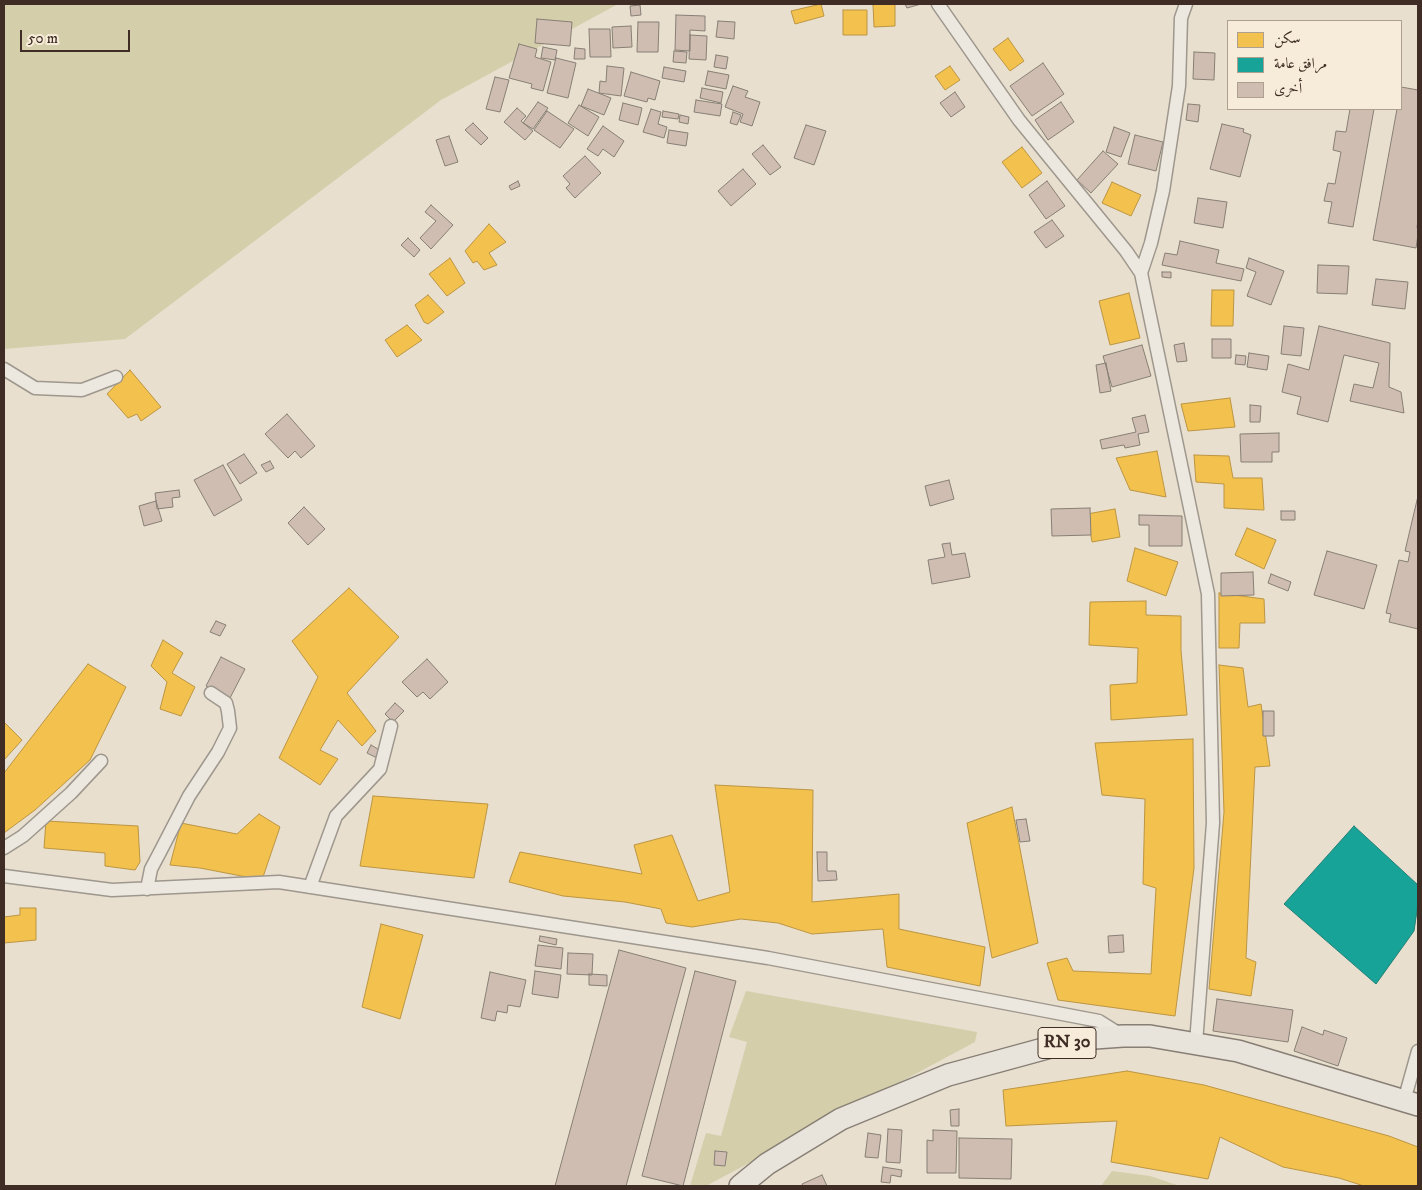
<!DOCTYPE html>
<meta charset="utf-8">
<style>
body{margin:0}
#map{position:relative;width:1422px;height:1190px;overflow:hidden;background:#e8dfce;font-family:"IM FELL DW Pica",Amiri,serif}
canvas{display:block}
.frame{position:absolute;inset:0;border:5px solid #3f2d25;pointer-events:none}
.legend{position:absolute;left:1227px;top:20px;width:175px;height:90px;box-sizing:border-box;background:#f7ecd9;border:1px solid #ada091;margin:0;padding:6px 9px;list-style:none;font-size:15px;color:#3f2d25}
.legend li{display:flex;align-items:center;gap:10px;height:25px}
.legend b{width:25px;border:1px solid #ada091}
.scale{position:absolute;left:20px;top:30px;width:110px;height:22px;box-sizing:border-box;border:2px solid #3f2d25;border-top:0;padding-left:6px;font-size:15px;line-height:18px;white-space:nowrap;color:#3f2d25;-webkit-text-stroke:4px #f7ecd9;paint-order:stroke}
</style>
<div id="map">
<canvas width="1422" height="1190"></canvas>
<div class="frame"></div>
<ul class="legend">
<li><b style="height:14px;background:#f2c14e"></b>سكن</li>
<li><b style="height:14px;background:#17a398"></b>مرافق عامة</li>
<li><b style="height:14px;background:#cfbdb1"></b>أخرى</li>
</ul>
<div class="scale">50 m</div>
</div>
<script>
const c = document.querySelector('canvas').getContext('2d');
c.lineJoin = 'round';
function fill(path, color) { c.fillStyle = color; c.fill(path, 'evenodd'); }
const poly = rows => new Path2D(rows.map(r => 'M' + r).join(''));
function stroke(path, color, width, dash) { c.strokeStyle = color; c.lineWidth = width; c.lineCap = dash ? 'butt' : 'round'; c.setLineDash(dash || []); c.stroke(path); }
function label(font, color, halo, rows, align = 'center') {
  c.font = font + ' "IM FELL DW Pica",serif'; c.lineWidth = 5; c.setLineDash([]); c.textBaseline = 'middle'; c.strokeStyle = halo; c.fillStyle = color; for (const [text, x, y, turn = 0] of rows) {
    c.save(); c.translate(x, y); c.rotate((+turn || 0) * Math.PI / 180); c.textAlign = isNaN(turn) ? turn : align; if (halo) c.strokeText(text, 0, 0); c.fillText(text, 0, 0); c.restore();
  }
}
fill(poly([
 [4,4,618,4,441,100,125,339,4,349],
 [746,991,977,1032,975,1042,706,1186,690,1186,706,1133,721,1136,747,1042,729,1037],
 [1112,1171,1150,1176,1180,1186,1101,1186]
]), '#d4ceab');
const homes = poly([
 [821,4,824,16,795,24,791,11,821,4],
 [873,4,895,4,895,26,874,27,873,4],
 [843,10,867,10,867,35,843,35,843,10],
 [1008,38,1024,61,1010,71,993,49,1008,38],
 [950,66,960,80,945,90,935,76,950,66],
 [1022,147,1042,173,1022,188,1002,162,1022,147],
 [1112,182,1141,195,1131,216,1102,203,1112,182],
 [489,224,506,242,489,253,497,265,484,270,477,261,473,263,465,251,489,224],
 [450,258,465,283,447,296,429,274,450,258],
 [1212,290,1234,290,1233,326,1211,326,1212,290],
 [1129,293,1140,338,1110,345,1099,301,1129,293],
 [428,295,444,312,428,324,424,322,415,305,428,295],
 [407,325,422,340,397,357,385,340,407,325],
 [130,370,161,407,141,421,137,414,128,418,107,394,130,370],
 [1230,398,1235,427,1188,431,1181,404,1230,398],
 [1157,451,1166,497,1130,490,1116,458,1157,451],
 [1194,455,1229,456,1233,478,1262,478,1264,510,1224,508,1224,484,1196,482,1194,455],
 [1115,509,1120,537,1092,542,1087,514,1115,509],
 [1247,528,1276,540,1264,569,1235,555,1247,528],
 [1135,548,1178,562,1166,596,1127,581,1135,548],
 [349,588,399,637,347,693,376,731,362,746,338,720,320,750,338,759,320,785,279,758,318,677,292,641,349,588],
 [1219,593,1264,599,1265,623,1240,623,1239,648,1219,648,1219,593],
 [1146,601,1146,615,1181,616,1181,651,1187,715,1111,720,1110,685,1137,683,1138,648,1089,645,1090,602,1146,601],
 [163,640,183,653,172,673,195,687,181,716,160,709,167,682,151,666,163,640],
 [88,664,126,687,90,760,35,810,4,833,4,773,88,664],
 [1219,665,1243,668,1248,707,1261,704,1270,766,1255,767,1246,958,1256,962,1251,996,1209,989,1224,812,1219,665],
 [4,722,22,740,4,760,4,722],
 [1193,739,1194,868,1175,1016,1058,1000,1047,963,1067,958,1073,971,1151,974,1156,888,1143,884,1145,799,1102,795,1095,743,1193,739],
 [715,785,813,790,812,902,899,894,899,929,985,947,980,986,887,967,883,929,812,934,778,923,741,919,692,927,666,923,661,909,625,902,563,896,509,882,520,852,642,874,634,845,672,835,698,901,730,892,715,785],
 [373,796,488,804,474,878,360,866,373,796],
 [1012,807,1038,943,992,958,967,823,1012,807],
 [259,814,280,827,262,880,200,868,170,865,181,823,237,834,259,814],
 [46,821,138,826,140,862,135,870,105,866,105,853,44,848,46,821],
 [20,908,36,908,36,940,4,943,4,917,20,915,20,908],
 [381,924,423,935,400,1019,362,1007,381,924],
 [1127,1071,1204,1085,1389,1136,1418,1147,1418,1186,1364,1186,1339,1178,1283,1167,1220,1137,1208,1179,1111,1162,1117,1121,1006,1126,1003,1090,1127,1071]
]);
fill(homes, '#f2c14e');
stroke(homes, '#bc9542', 1);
const public = poly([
 [1354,826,1418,885,1418,904,1414,931,1376,984,1284,904,1354,826]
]);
fill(public, '#17a398');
stroke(public, '#238076', 1);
const building = poly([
 [905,4,921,4,907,8,905,4],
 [640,5,641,15,631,16,630,6,640,5],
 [676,15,705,16,705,31,690,30,690,51,675,50,676,15],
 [537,19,572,22,570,46,535,43,537,19],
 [718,21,735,22,734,39,716,37,718,21],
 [638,22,659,22,658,52,637,52,638,22],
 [631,26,632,47,613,48,612,27,631,26],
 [589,29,610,29,611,57,590,57,589,29],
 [690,35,707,36,706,60,689,59,690,35],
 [519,44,537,49,535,57,551,62,543,91,531,88,532,84,509,78,519,44],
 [543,47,557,50,555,60,541,58,543,47],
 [575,48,585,49,585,59,574,59,575,48],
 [674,51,687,52,686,63,673,62,674,51],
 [1194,52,1215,53,1214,80,1193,79,1194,52],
 [716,55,728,57,726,69,714,67,716,55],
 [556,58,576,63,568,98,547,93,556,58],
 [1043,63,1064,94,1032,116,1010,86,1043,63],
 [607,66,624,68,621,96,599,93,600,81,606,82,607,66],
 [664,67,686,71,684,82,662,78,664,67],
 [708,71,729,75,726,89,705,85,708,71],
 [631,72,660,81,655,100,648,98,647,102,624,96,631,72],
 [495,77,509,80,500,112,486,109,495,77],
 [733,86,748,91,745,97,760,102,752,126,740,122,743,114,725,107,733,86],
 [1401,87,1418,90,1418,219,1417,228,1418,228,1418,235,1416,248,1373,240,1397,109,1401,109,1401,87],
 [702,88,723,92,721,103,700,98,702,88],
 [588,89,611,98,604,115,581,106,588,89],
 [955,92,965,107,951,117,940,103,955,92],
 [696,100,722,104,720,116,694,112,696,100],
 [538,102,548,108,533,129,523,123,538,102],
 [1061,102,1074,122,1048,140,1035,120,1061,102],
 [623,103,642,108,638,125,619,120,623,103],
 [1188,104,1200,105,1198,122,1186,120,1188,104],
 [579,105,599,117,588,136,568,123,579,105],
 [517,108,526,116,521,121,533,131,525,140,504,122,517,108],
 [651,109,661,112,658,124,667,127,664,138,643,132,651,109],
 [1350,109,1374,109,1353,227,1328,223,1332,202,1324,201,1328,183,1335,184,1341,152,1333,150,1336,131,1346,132,1350,109],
 [547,111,574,129,560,148,534,130,547,111],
 [663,111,679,114,678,119,662,117,663,111],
 [733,112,741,115,737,125,730,123,733,112],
 [680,115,689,117,688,124,679,122,680,115],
 [473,123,488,138,481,145,465,130,473,123],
 [1222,124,1244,129,1243,132,1251,135,1240,177,1210,169,1222,124],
 [806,125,826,131,814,165,794,158,806,125],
 [603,126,624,141,614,157,603,149,598,156,587,149,603,126],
 [1114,127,1130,133,1121,157,1106,152,1114,127],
 [669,130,688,133,686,146,667,143,669,130],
 [1135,135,1163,142,1156,171,1128,164,1135,135],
 [449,136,458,162,445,166,436,140,449,136],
 [763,145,781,167,770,175,752,154,763,145],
 [1103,151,1118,164,1091,193,1077,180,1103,151],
 [585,156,601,173,575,198,566,188,570,184,563,176,585,156],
 [743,169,756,184,731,206,718,191,743,169],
 [518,181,520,186,511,190,509,186,518,181],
 [1047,181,1065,206,1046,219,1029,195,1047,181],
 [1198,198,1227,202,1223,228,1194,223,1198,198],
 [431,205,453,225,431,249,420,238,436,221,425,212,431,205],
 [1052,220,1064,236,1046,248,1034,232,1052,220],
 [408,238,420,250,414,257,401,245,408,238],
 [1180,241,1219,250,1216,263,1244,269,1241,281,1162,265,1165,253,1177,255,1180,241],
 [1249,258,1284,271,1271,305,1247,296,1256,272,1246,268,1249,258],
 [1318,265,1349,266,1347,294,1317,293,1318,265],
 [1162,272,1171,272,1171,278,1162,277,1162,272],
 [1376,279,1408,282,1405,309,1372,305,1376,279],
 [1284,326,1304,328,1301,356,1281,354,1284,326],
 [1319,326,1390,343,1389,387,1401,392,1404,413,1350,401,1354,384,1373,388,1379,363,1344,355,1328,422,1297,414,1301,397,1282,392,1288,364,1309,370,1319,326],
 [1212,339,1231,339,1231,358,1212,358,1212,339],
 [1184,343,1187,361,1177,362,1174,345,1184,343],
 [1142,345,1151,376,1112,387,1103,356,1142,345],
 [1249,353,1269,356,1267,370,1247,367,1249,353],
 [1236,355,1246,356,1245,365,1235,364,1236,355],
 [1106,363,1111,391,1100,393,1096,365,1106,363],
 [1250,405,1261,406,1260,422,1250,422,1250,405],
 [287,414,315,446,301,458,295,451,288,458,265,434,287,414],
 [1145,415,1149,432,1138,434,1140,445,1125,448,1124,445,1102,449,1100,440,1136,432,1132,418,1145,415],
 [1279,433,1279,452,1272,452,1272,462,1241,462,1240,434,1279,433],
 [244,454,257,473,240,484,227,464,244,454],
 [270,461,274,468,266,472,261,465,270,461],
 [223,465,242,500,214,516,194,480,223,465],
 [949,480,954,499,930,506,925,486,949,480],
 [179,490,180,497,172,498,173,507,157,509,155,493,179,490],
 [1418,496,1418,629,1389,622,1391,614,1386,613,1399,560,1408,562,1410,552,1405,551,1418,496],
 [156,501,162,521,144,526,139,506,156,501],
 [304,507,325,529,308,545,288,523,304,507],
 [1090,508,1091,535,1052,536,1051,509,1090,508],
 [1281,511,1295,511,1295,520,1281,520,1281,511],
 [1139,515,1182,516,1182,546,1149,546,1149,525,1139,525,1139,515],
 [950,543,952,555,965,553,970,577,932,584,928,560,945,557,942,544,950,543],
 [1327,551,1377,565,1364,609,1314,595,1327,551],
 [1253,572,1254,595,1221,596,1221,573,1253,572],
 [1271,574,1291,582,1288,591,1268,583,1271,574],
 [216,621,226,625,220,636,210,632,216,621],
 [221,657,245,669,230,698,206,686,221,657],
 [427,659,448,682,430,699,423,692,417,697,402,682,427,659],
 [395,703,404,711,393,722,385,714,395,703],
 [1263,711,1274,711,1274,736,1263,736,1263,711],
 [371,745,383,752,379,759,367,753,371,745],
 [1026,819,1030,841,1020,842,1016,820,1026,819],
 [817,852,827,852,827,871,836,871,837,880,818,881,817,852],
 [1123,935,1124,952,1109,953,1108,936,1123,935],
 [540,936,557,939,556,945,539,941,540,936],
 [538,945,563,948,561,969,535,966,538,945],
 [619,950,686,968,626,1186,555,1186,619,950],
 [568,953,593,954,592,975,567,974,568,953],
 [535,971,561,975,558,998,532,994,535,971],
 [695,971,736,981,683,1186,642,1176,695,971],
 [490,972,526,980,520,1007,508,1005,507,1013,497,1011,495,1021,481,1018,490,972],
 [589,974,607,975,607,986,589,985,589,974],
 [1217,999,1293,1010,1288,1042,1213,1031,1217,999],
 [1302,1027,1323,1035,1324,1030,1347,1038,1338,1066,1294,1051,1302,1027],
 [959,1109,959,1126,951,1126,950,1110,959,1109],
 [888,1129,902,1130,900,1163,886,1162,888,1129],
 [933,1130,957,1131,956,1173,927,1173,927,1140,933,1141,933,1130],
 [868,1133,881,1135,878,1158,865,1157,868,1133],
 [959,1138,1012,1139,1011,1179,959,1178,959,1138],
 [715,1151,727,1152,725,1166,714,1165,715,1151],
 [883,1167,902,1170,901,1177,891,1175,890,1183,881,1182,883,1167],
 [822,1175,827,1186,803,1186,802,1184,822,1175]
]);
fill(building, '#cfbdb1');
stroke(building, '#877f75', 1);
const street = poly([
 [938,4,1019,120,1126,251,1141,273,1208,594,1213,823,1196,1043],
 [1141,273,1151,243,1163,191,1179,86,1181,18,1186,4],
 [4,369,35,388,82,390,116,377],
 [4,848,23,836,71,793,101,761],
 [4,876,112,890,279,882,768,958,1099,1021,1123,1036],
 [310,887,336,816,380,769,391,726],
 [147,889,151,869,160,852,189,796,218,752,230,728,228,711,226,703,211,693],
 [1404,1101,1418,1051]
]);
const primary = poly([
 [740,1186,767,1164,841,1119,948,1075,1080,1039,1123,1036,1150,1036,1238,1051,1418,1105]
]);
stroke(street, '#9e978d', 15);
stroke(primary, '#877f75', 24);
stroke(street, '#ece8e0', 12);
stroke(primary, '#e9e4db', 21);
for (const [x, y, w] of [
 [1067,1043,58]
]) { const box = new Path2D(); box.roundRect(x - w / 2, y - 15.5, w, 31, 4); c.fillStyle = '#f7ecd9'; c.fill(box); stroke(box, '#3f2d25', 1); }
label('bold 18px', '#3f2d25', null, [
 ["RN 30",1067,1043]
]);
</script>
